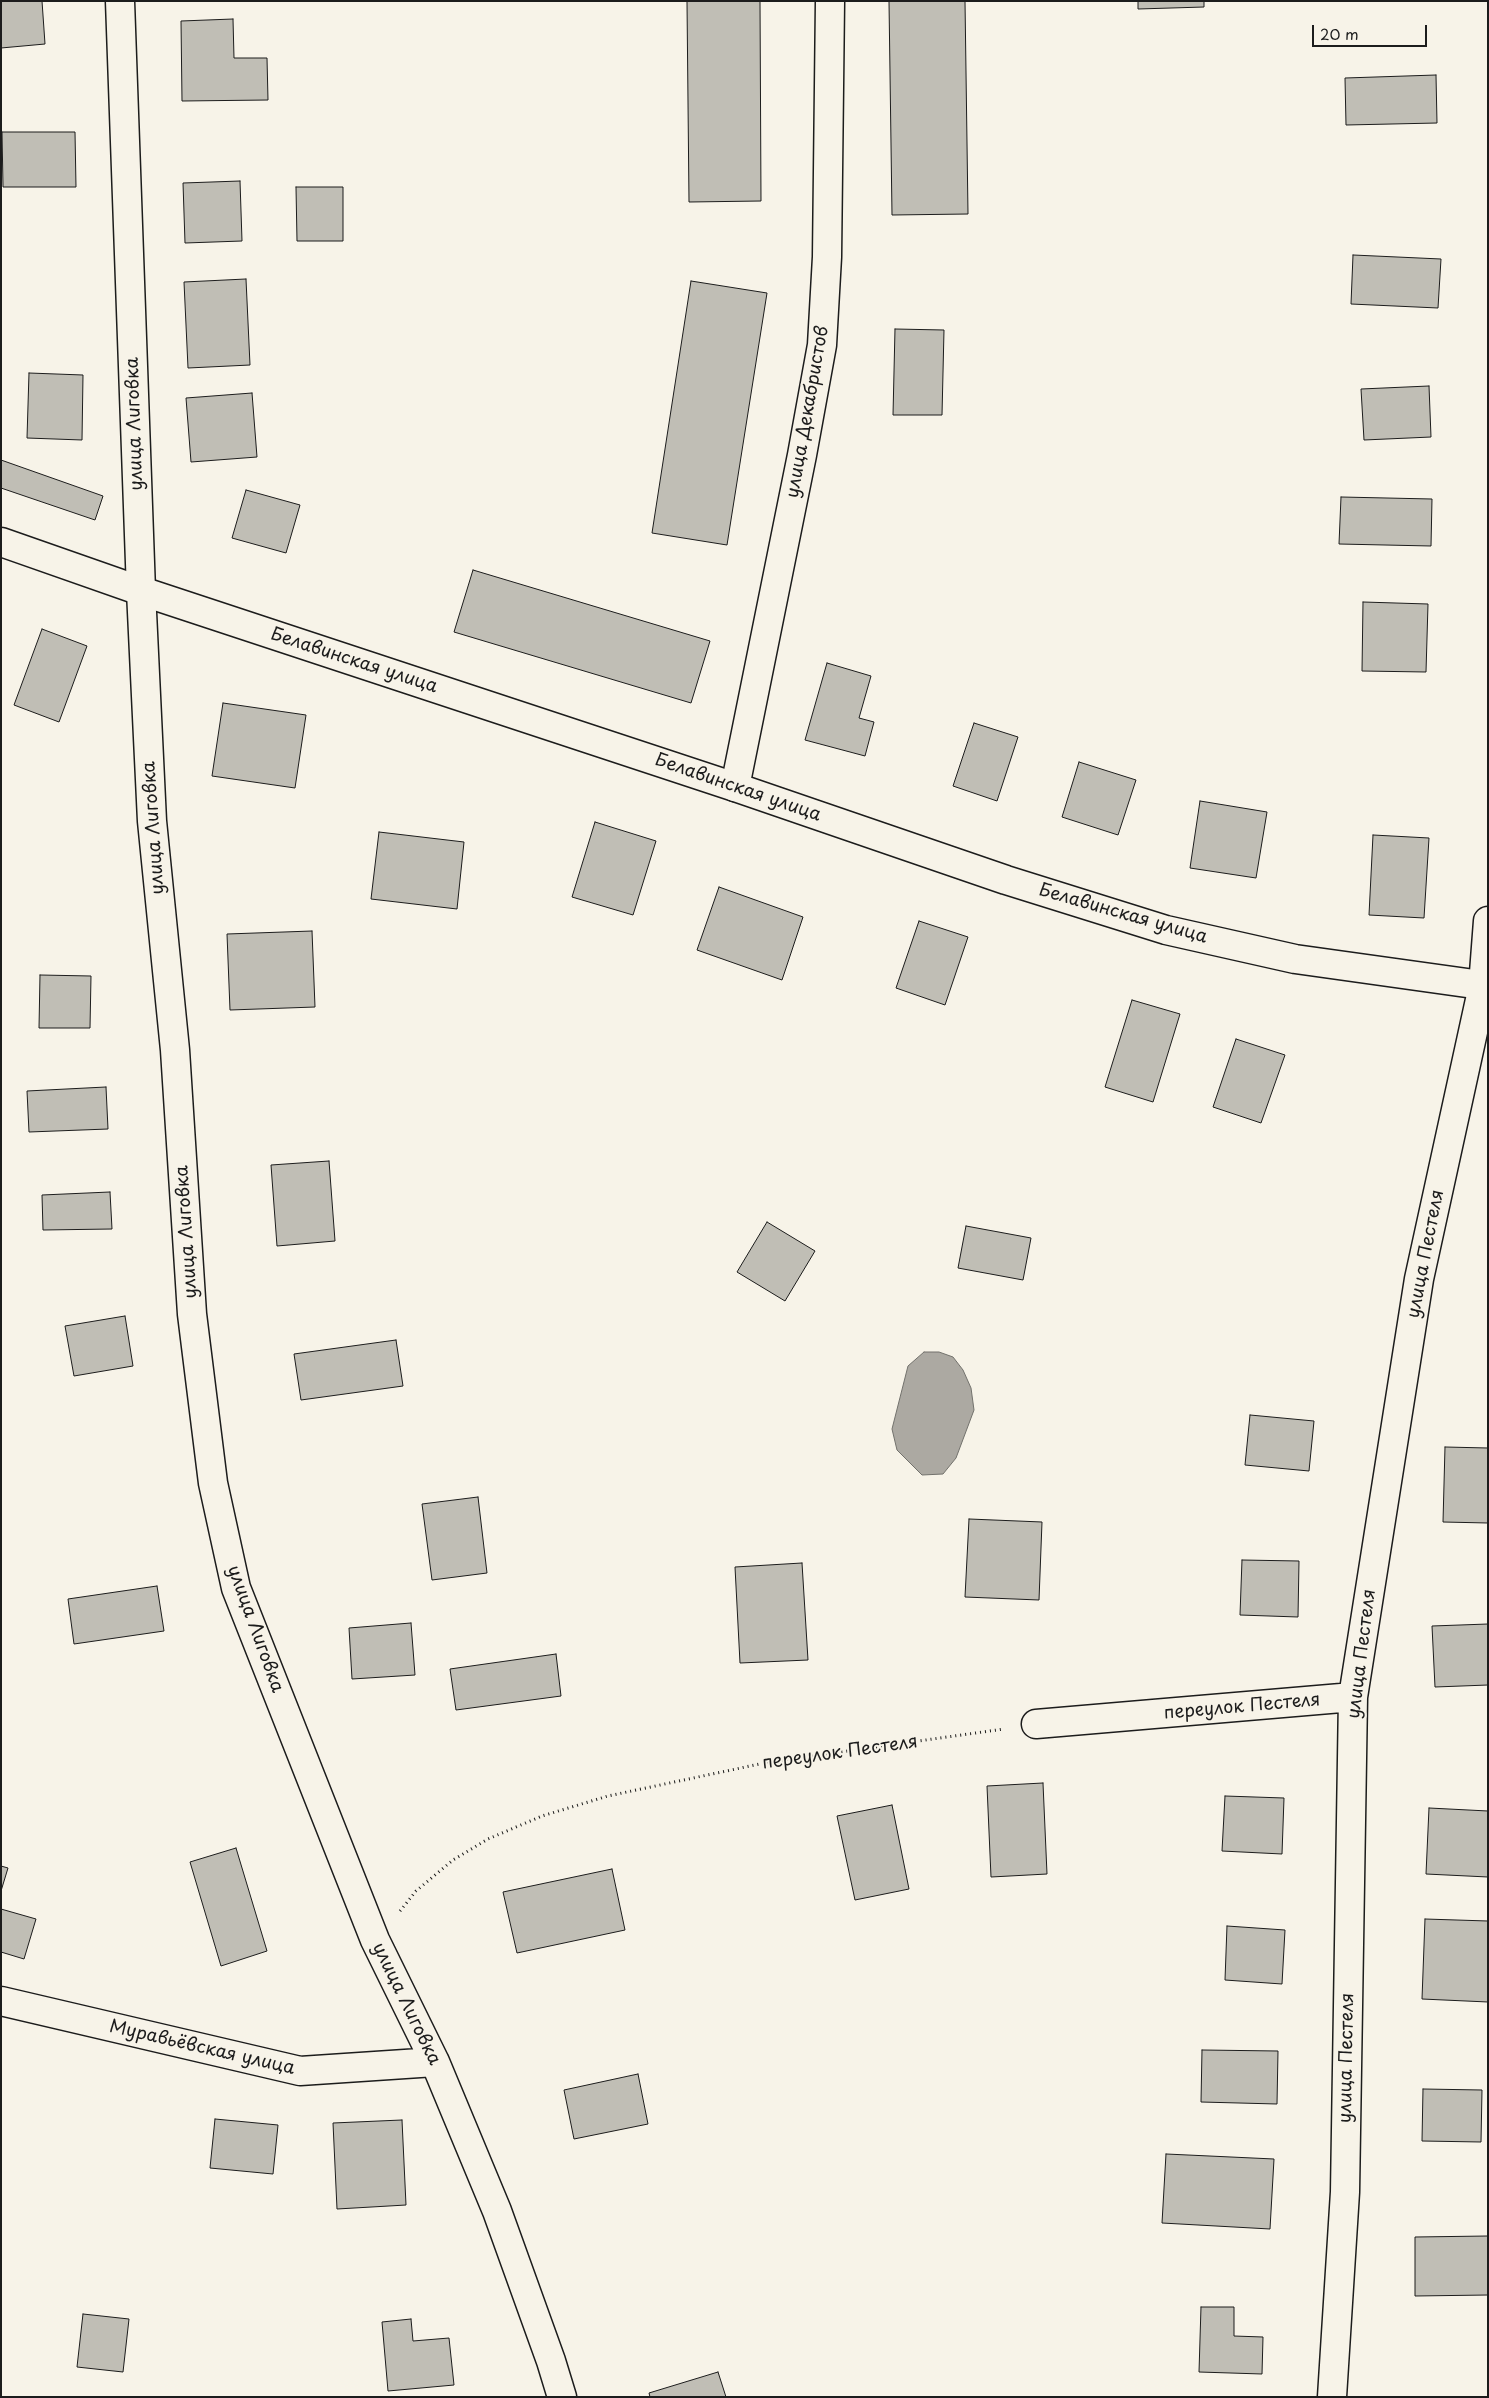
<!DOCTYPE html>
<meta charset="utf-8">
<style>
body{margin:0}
#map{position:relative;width:1489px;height:2398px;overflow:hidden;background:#f7f3e8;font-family:"Playpen Sans",sans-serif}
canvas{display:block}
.frame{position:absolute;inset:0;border:2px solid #1c1c1c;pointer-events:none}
.scale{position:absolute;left:1312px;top:25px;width:115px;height:22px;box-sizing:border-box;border:2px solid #1c1c1c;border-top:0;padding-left:6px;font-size:15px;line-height:18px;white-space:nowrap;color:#1c1c1c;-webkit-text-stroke:4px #f7f3e8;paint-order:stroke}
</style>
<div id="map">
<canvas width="1489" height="2398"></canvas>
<div class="frame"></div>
<div class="scale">20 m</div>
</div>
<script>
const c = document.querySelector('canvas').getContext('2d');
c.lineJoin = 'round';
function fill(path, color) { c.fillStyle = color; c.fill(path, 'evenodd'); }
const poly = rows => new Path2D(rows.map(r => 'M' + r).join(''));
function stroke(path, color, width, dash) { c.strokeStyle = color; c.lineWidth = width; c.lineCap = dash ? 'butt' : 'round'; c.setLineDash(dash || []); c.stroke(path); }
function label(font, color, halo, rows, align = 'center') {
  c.font = font + ' "Playpen Sans",sans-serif'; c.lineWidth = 4; c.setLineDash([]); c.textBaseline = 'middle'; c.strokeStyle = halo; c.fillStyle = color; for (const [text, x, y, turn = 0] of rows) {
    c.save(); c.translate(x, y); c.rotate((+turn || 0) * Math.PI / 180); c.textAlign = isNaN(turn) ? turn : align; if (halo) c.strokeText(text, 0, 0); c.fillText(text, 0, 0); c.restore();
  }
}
const water = poly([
 [924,1352,939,1352,953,1357,963,1370,971,1388,974,1410,956,1458,943,1474,922,1475,897,1450,892,1429,908,1366,924,1352]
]);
fill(water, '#aca9a2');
stroke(water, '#72716c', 1);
const building = poly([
 [1,1,42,1,45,44,1,48,1,1],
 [687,1,760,1,761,201,689,202,687,1],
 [889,1,965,1,968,214,892,215,889,1],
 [1138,1,1204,1,1204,7,1138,9,1138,1],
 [233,19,234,58,267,58,268,100,182,101,181,21,233,19],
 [1436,75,1437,123,1346,125,1345,78,1436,75],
 [2,132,75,132,76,187,3,187,2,132],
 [240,181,242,241,185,243,183,183,240,181],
 [296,187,343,187,343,241,297,241,296,187],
 [1353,255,1441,259,1438,308,1351,304,1353,255],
 [246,279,250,365,188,368,184,282,246,279],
 [691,281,767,293,727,545,652,533,691,281],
 [895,329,944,330,942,415,893,415,895,329],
 [29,373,83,375,82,440,27,438,29,373],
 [1429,386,1431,437,1364,440,1361,389,1429,386],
 [252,393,257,457,191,462,186,398,252,393],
 [1,460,103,496,95,520,1,488,1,460],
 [246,490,300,505,286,553,232,538,246,490],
 [1341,497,1432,499,1431,546,1339,544,1341,497],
 [473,570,710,641,691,703,454,632,473,570],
 [1363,602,1428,604,1426,672,1362,671,1363,602],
 [42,629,87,646,59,722,14,705,42,629],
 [827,663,871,676,859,718,874,722,865,756,805,740,827,663],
 [223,703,306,715,295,788,212,776,223,703],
 [974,723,1018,737,997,801,953,786,974,723],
 [1079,762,1136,780,1118,835,1062,817,1079,762],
 [1200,801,1267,812,1256,878,1190,868,1200,801],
 [595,822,656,841,633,915,572,897,595,822],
 [379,832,464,842,457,909,371,899,379,832],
 [1373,835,1429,838,1424,918,1369,915,1373,835],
 [719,887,803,917,782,980,697,950,719,887],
 [919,921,968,937,945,1005,896,988,919,921],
 [312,931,315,1007,230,1010,227,934,312,931],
 [40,975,91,976,90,1028,39,1028,40,975],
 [1132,1000,1180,1014,1153,1102,1105,1087,1132,1000],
 [1236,1039,1285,1055,1261,1123,1213,1107,1236,1039],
 [106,1087,108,1129,29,1132,27,1091,106,1087],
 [329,1161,335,1241,277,1246,271,1165,329,1161],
 [110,1192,112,1229,43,1230,42,1195,110,1192],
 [767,1222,815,1251,785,1301,737,1272,767,1222],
 [966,1226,1031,1238,1023,1280,958,1268,966,1226],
 [125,1316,133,1366,74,1376,65,1326,125,1316],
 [396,1340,403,1386,301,1400,294,1354,396,1340],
 [1250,1415,1314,1421,1309,1471,1245,1465,1250,1415],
 [1445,1447,1488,1448,1488,1523,1443,1522,1445,1447],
 [478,1497,487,1573,432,1580,422,1504,478,1497],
 [969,1519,1042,1522,1039,1600,965,1597,969,1519],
 [1242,1560,1299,1561,1298,1617,1240,1615,1242,1560],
 [802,1563,808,1660,740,1663,735,1567,802,1563],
 [157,1586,164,1631,74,1644,68,1599,157,1586],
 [411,1623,415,1675,352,1679,349,1628,411,1623],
 [1488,1624,1488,1685,1435,1687,1432,1626,1488,1624],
 [556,1654,561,1696,456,1710,450,1669,556,1654],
 [1043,1783,1047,1874,991,1877,987,1786,1043,1783],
 [1225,1796,1284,1798,1282,1854,1222,1851,1225,1796],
 [892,1805,909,1889,855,1900,837,1816,892,1805],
 [1429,1808,1488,1811,1488,1877,1426,1874,1429,1808],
 [236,1848,267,1951,221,1966,190,1862,236,1848],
 [1,1866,8,1868,1,1891,1,1866],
 [612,1869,625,1930,517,1953,503,1892,612,1869],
 [1,1909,36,1919,24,1959,1,1952,1,1909],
 [1425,1919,1488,1921,1488,2002,1422,1999,1425,1919],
 [1227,1926,1285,1930,1282,1984,1225,1980,1227,1926],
 [1202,2050,1278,2051,1277,2104,1201,2102,1202,2050],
 [638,2074,648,2124,574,2139,564,2090,638,2074],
 [1423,2089,1482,2090,1481,2142,1422,2141,1423,2089],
 [215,2119,278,2125,273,2174,210,2168,215,2119],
 [402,2120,406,2205,337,2209,333,2123,402,2120],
 [1166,2154,1274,2159,1270,2229,1162,2223,1166,2154],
 [1488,2236,1488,2295,1415,2296,1415,2237,1488,2236],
 [1201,2307,1234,2307,1234,2336,1263,2337,1262,2374,1199,2372,1201,2307],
 [83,2314,129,2319,123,2372,77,2367,83,2314],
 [411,2319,413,2341,449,2338,454,2385,388,2391,382,2322,411,2319],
 [718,2372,726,2397,650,2397,649,2393,718,2372]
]);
fill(building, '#c0beb5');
stroke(building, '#1c1c1c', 1);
const street = poly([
 [120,1,141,591,152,821,175,1050,192,1314,213,1483,236,1588,375,1940,435,2062,497,2211,551,2361,562,2397],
 [735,787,802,455,822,345,827,257,830,1],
 [1036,1724,1353,1697],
 [1,2001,300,2071,435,2062],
 [1332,2397,1345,2192,1353,1697,1419,1279,1483,986,1488,921]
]);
const secondary = poly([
 [1,542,141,591,735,787,1006,880,1166,930,1295,959,1488,986]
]);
stroke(street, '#1c1c1c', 31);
stroke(secondary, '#1c1c1c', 31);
stroke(poly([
 [400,1911,416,1891,453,1860,488,1839,542,1816,608,1796,769,1762,1004,1729]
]), '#1c1c1c', 3, [1, 4]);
stroke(street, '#f7f3e8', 28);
stroke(secondary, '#f7f3e8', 28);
label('18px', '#1c1c1c', '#f7f3e8', [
 ["улица Декабристов",808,412,-80],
 ["улица Лиговка",135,424,-92],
 ["Белавинская улица",354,661,18],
 ["Белавинская улица",738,788,19],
 ["улица Лиговка",154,828,-94],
 ["Белавинская улица",1123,914,16],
 ["улица Лиговка",187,1232,-94],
 ["улица Пестеля",1426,1254,-79],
 ["улица Лиговка",255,1629,70],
 ["улица Пестеля",1362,1654,-83],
 ["переулок Пестеля",1242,1707,-5],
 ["переулок Пестеля",840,1753,-8],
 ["улица Лиговка",406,2004,64],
 ["Муравьёвская улица",202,2048,13],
 ["улица Пестеля",1347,2058,-89]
]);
</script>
